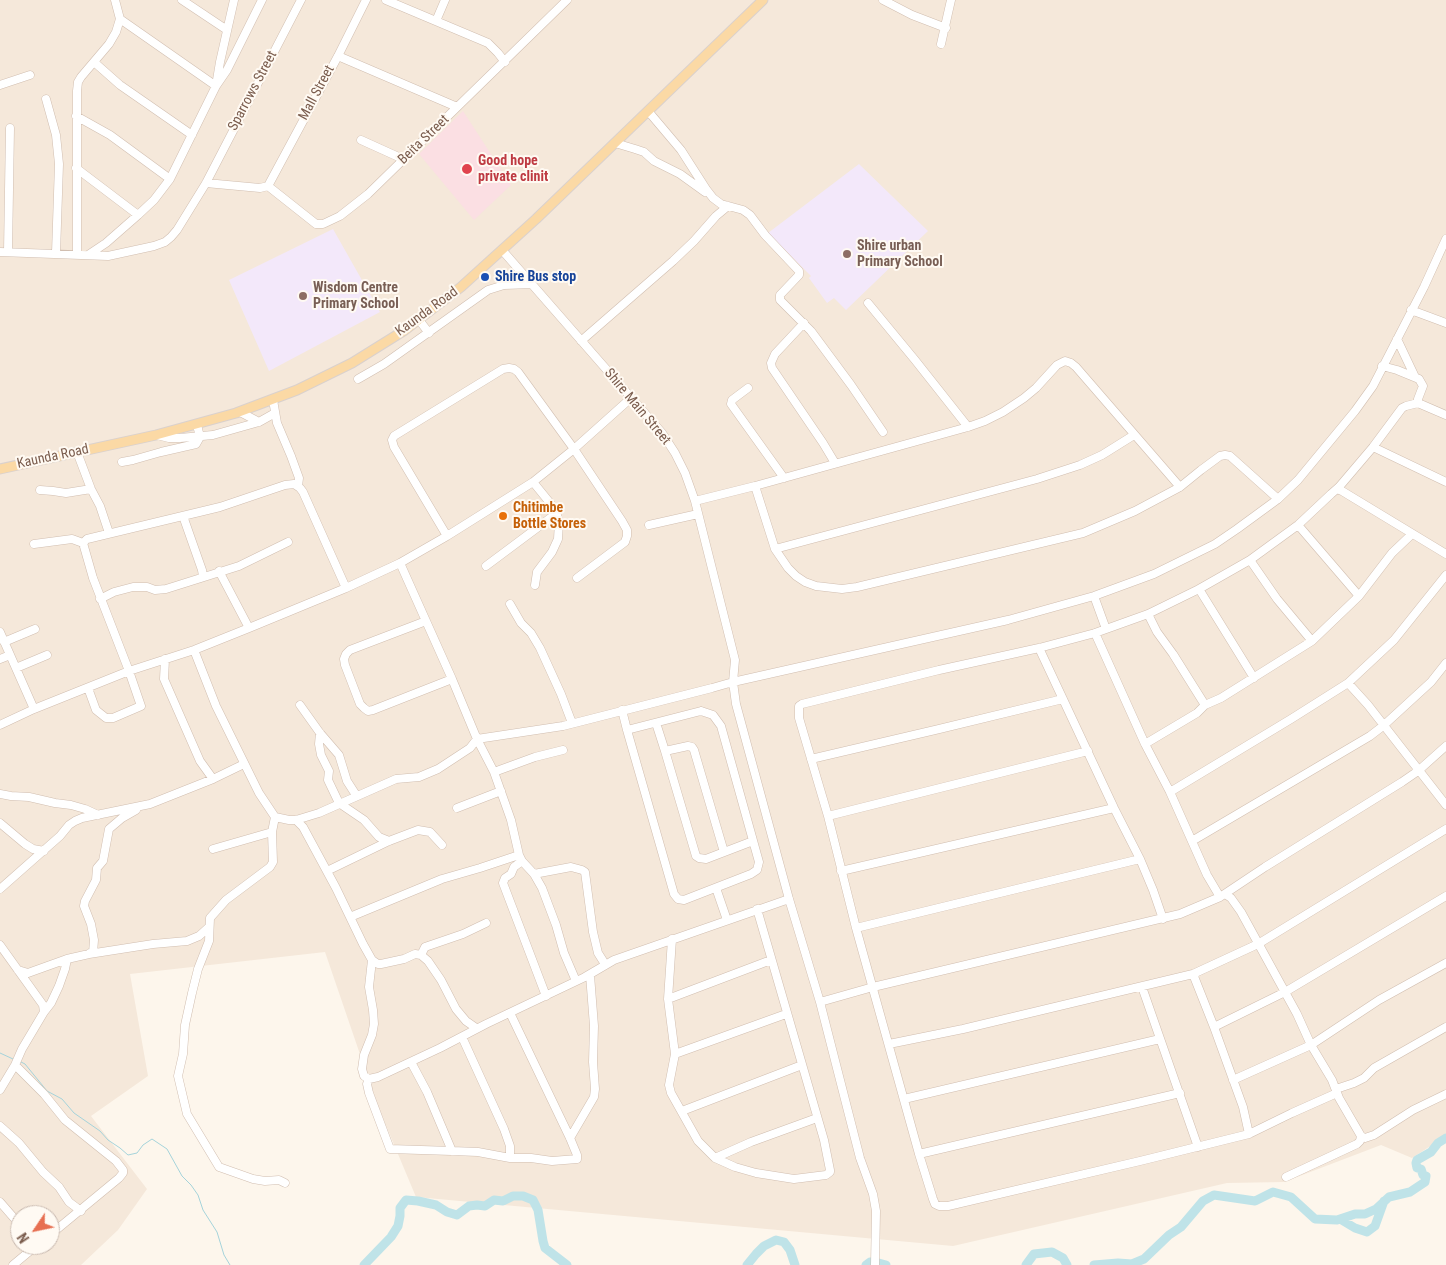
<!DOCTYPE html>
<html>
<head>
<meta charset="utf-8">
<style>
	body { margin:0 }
	#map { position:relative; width:1446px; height:1265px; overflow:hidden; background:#fdf6ec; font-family:"Roboto Condensed",sans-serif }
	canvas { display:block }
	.north { position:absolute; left:10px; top:1205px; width:50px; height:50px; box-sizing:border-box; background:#fffaf3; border:1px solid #cabbb1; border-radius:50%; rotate:236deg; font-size:14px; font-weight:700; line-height:20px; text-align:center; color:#7a5c4d }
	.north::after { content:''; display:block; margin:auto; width:18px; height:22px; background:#e76f51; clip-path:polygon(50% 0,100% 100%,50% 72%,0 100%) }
</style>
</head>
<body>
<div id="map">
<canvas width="1446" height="1265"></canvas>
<div class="north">N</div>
</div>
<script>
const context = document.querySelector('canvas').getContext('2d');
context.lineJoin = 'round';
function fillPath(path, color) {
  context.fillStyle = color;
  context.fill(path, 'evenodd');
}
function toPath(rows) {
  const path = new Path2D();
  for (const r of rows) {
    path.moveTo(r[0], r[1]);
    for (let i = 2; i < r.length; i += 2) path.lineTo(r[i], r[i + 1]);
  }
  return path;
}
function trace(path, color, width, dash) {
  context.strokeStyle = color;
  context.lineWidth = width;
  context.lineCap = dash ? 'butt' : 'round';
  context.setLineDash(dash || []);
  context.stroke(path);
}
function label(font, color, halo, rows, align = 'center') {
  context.font = font + ' "Roboto Condensed",sans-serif';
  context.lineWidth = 4;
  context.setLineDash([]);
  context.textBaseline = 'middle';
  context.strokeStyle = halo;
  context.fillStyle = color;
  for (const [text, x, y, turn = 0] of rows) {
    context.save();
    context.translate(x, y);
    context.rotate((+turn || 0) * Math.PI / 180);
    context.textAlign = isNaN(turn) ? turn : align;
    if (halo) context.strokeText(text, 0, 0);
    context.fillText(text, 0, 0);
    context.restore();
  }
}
const residential = toPath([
	[0,0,1446,0,1446,1136,1412,1158,1381,1145,1284,1182,1227,1183,953,1246,416,1197,377,1104,325,952,130,974,148,1076,91,1116,147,1189,118,1230,81,1265,0,1265],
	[20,1215,50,1215,50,1245,20,1245]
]);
const education = toPath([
	[859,164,928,231,846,310,834,298,827,303,809,278,811,276,768,233],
	[333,229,380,312,269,371,229,280]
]);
const medical = toPath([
	[463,111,511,185,474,220,419,154]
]);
const stream = toPath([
	[0,1053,13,1059],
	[19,1061,25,1064,47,1091,62,1099,74,1113,100,1131,108,1140,120,1148,128,1155,137,1153,143,1145,152,1139,167,1149,182,1176,191,1185,198,1195,203,1210,217,1232,224,1255,230,1265]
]);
const river = toPath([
	[1340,1219,1355,1228,1367,1232,1375,1226,1384,1201],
	[364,1265,391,1237,398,1226,400,1216,400,1208,406,1200,418,1201,436,1205,447,1212,457,1215,469,1206,477,1205,485,1206,494,1200,503,1201,513,1196,523,1196,533,1200,538,1210,543,1241,545,1248,567,1265],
	[747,1265,756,1254,764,1246,776,1240,784,1242,790,1250,795,1265],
	[866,1265,870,1262,875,1262,886,1265],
	[1026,1265,1034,1254,1052,1252,1063,1258,1067,1265],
	[1094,1265,1118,1263,1132,1264,1144,1259,1169,1235,1181,1227,1203,1201,1214,1195,1255,1201,1273,1192,1291,1197,1315,1219,1337,1220,1355,1214,1365,1214,1376,1209,1389,1197,1410,1192,1425,1182,1426,1176,1423,1175,1421,1169,1417,1168,1416,1163,1417,1160,1431,1152,1438,1143,1446,1138]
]);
const minor = toPath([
	[182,0,227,30],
	[386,0,488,43,498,53,505,62],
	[883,0,912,15,946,28],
	[120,19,216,86,227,70,262,0],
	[436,21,445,0],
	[941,44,951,0],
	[338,56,457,107],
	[94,62,120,85,192,135],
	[0,85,30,75],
	[46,99,56,135,59,164,56,253],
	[648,111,681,150,706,189,713,198,721,204,743,210,750,215,765,235,799,271,799,275,780,295,780,300,811,331,851,385,883,432],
	[76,116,110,135,170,179],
	[361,140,403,159],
	[615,143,635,149,644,152,654,161,680,174,705,192],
	[76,168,138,215],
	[206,183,260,188,268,186],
	[268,186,316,224,323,224,340,216,368,194,567,0],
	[268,186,338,56,366,0],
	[502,250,662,433,675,453,685,473,695,501,735,660,733,682,736,704,789,899,820,1002,860,1158,873,1194,876,1211,875,1265],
	[0,252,108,256,154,246,165,242,171,237,177,230,206,183,301,0],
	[8,252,10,128],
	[77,255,77,91,78,82,81,77,109,44,116,32,120,19,115,0],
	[88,255,106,243,138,215,154,200,170,179,216,86,220,62,234,0],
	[868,303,915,360,968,427],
	[1411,310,1446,323],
	[419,320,429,333],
	[804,323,775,354,771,363,772,368,823,443,835,463],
	[1397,339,1415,377],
	[581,341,673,261,694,241,716,216,728,206],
	[1382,366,1397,370,1419,379,1423,386,1418,399,1418,403],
	[358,379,384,364,488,290,504,285,532,284],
	[748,388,732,400,731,404,784,478],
	[273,400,277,423,291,456,299,478,298,486],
	[240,412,259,422],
	[157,435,169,438,180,438,213,435,259,422,275,413],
	[1373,447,1446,482],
	[77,452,91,489,100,506,109,533],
	[122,462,133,460,161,452,196,444,200,437,197,425],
	[533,482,555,509,559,522,558,539,552,552,537,572,535,585],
	[755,486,775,549,788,568,796,576,805,582,816,586,842,589,857,587,1083,533,1135,511,1180,487,1201,470,1220,456,1225,455,1230,456,1278,499],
	[1337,489,1342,491,1446,554],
	[40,490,53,491,66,493,91,489],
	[695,501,755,486,968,427,985,421,1003,412,1024,398,1036,388,1057,365,1065,361,1071,363,1076,367,1180,487],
	[183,516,202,570,203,576],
	[649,525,698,514],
	[1298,525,1359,596],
	[447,536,394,447,392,440,394,436,503,369,509,368,514,369,518,372,574,449,622,521,627,530,627,536,625,542,577,578],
	[34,544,72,539,83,543],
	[775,549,1037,479,1080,465,1102,455,1134,435],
	[1250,560,1277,599,1312,641],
	[400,563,452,679,477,739,494,772,511,820,519,855,522,861,534,874,542,888,556,925,564,953,576,981],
	[486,566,557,513],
	[219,571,249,628],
	[1199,589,1254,678],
	[1094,596,1106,629],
	[100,599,114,592,133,587,147,587,155,590,166,589,239,566,288,542],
	[510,604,521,623,531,633,540,648,561,694,572,723],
	[1148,614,1157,632,1173,654,1205,705],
	[426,621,350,650,346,654,344,659,345,665,360,704,364,708,368,711,373,710,452,679],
	[0,632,34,709],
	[1095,633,1145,744,1170,792,1207,875,1220,897],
	[4,642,35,629],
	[1039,648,1114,808,1140,859,1153,890,1163,919],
	[194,650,216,706,259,793,275,817,289,820,296,820,319,813,396,779,419,777,438,769,470,748,477,739,563,726,712,688,733,682,1008,620,1094,596,1154,574,1215,544,1237,529,1278,499,1298,480,1355,411,1373,386,1424,287,1446,239],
	[0,659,10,655],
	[165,659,164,679,200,761,213,779],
	[16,668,47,655],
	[1348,683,1368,705,1446,805],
	[88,688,96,710,106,718,113,718,141,706,129,671,93,578,83,543,87,539,220,507,285,485,294,484,300,488,303,492,346,588],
	[300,705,320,733,339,755,347,781,356,795],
	[622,710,627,730],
	[701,711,713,715,721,726,759,862,757,870,751,874,684,900,678,899,674,894,627,730,701,711],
	[656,723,665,751],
	[0,725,34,709,129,671,194,650,249,628,346,588,400,563,447,536,533,482,574,449,631,398],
	[320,733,319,744,321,755,329,771,328,780,339,803,364,820,379,837,389,841],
	[1145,744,1197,713,1205,705,1221,698,1312,641,1359,596,1392,553,1412,534],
	[811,759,935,730,1063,699],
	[494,772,535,757,563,750],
	[1170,792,1291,719,1348,683,1394,640,1446,575],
	[0,794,11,796,29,797,55,803,71,805,85,809,98,815],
	[457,808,501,791],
	[828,816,1088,751],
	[275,817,272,832,273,862,270,867,226,900,210,918,209,941,198,969,192,993,185,1025,183,1054,178,1076,187,1114,219,1167,253,1179,265,1181,279,1180,285,1183],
	[296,820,303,827,336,888,363,944,372,960,378,964,381,964,404,959,415,954,421,955,428,961,441,980,456,1009,466,1021,476,1028],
	[0,823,25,844,33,849,44,851],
	[1192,841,1370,736,1383,726,1431,682,1446,663],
	[213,849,272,832],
	[724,852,694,750,692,747,688,746,665,751,696,856,699,858,706,859,753,841],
	[522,861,514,867,511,874,505,878,503,883,546,996],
	[327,871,389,841,418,830,430,832,442,845],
	[841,871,1114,808],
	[534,874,571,867,582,870,585,872,593,932,598,953,605,964],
	[716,888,727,920],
	[0,889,60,836,69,825,75,821,82,818,150,804,213,779,244,764],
	[1225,894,1231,898,1241,912,1297,1014,1311,1045,1332,1080,1339,1098,1361,1136],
	[350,917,442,879,480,868,519,855],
	[856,928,1140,859],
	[672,939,668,999,675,1054,669,1085,671,1093,698,1141,715,1158,735,1167,756,1173,794,1179,826,1175,830,1172,830,1170,824,1140,757,909],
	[0,945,43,1005,44,1012,22,1049,15,1065,0,1090],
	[90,953,93,953,94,940,91,924,84,906,85,901,96,880,97,868,103,861,109,829,122,818,136,810],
	[421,955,425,947,463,934,486,923],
	[18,970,28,973,67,959,89,954,153,944,187,941,199,936,209,927],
	[1193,974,1214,1027,1243,1107,1249,1134],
	[1142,987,1198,1147],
	[668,999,771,960],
	[820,1002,873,987,1180,914,1220,897,1265,867,1402,782,1418,771,1446,746],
	[44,1012,51,1003,59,986,65,969,67,959],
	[510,1013,570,1138,577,1155,577,1159,552,1161,531,1158,510,1158,478,1152,452,1151,390,1149,369,1093,367,1084,369,1079,378,1077,440,1048,486,1024,585,977,614,960,789,899],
	[1214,1027,1285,992,1446,896],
	[462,1037,504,1129,510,1146,510,1158],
	[889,1044,963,1029,1193,974,1258,944,1446,829],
	[675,1054,786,1014],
	[411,1062,427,1092,452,1151],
	[15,1065,44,1094,65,1120,116,1161,123,1170,123,1173,119,1178,50,1235],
	[369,1079,364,1076,362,1069,364,1055,372,1035,374,1024,373,1010,369,987,372,960],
	[1233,1080,1311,1045,1379,1000,1446,963],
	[1336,1089,1354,1083,1364,1078,1374,1068,1446,1027],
	[1337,1093,1292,1113,1249,1134,1140,1161,948,1206,939,1206,935,1204,933,1199,919,1154,856,928,828,816,799,718,799,706,802,704,939,670,1039,648,1095,633,1148,614,1199,589,1250,560,1298,525,1331,494,1339,487,1373,447,1402,408,1406,406,1418,403,1446,415],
	[904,1099,1160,1039],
	[682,1111,802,1065],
	[0,1126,19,1143,43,1172,59,1187,69,1202,81,1211],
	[1361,1136,1365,1138,1374,1135,1413,1110,1446,1094],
	[570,1138,594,1097,595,1089,593,1062,594,1026,590,975],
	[919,1154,1180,1093],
	[715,1158,751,1142,817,1118],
	[1286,1177,1357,1144,1360,1141,1361,1136],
	[0,1202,20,1225],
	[13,1265,37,1245]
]);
const major = toPath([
	[0,469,156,435,236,413,297,390,352,363,405,330,461,287,536,219,763,0]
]);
const markers = [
	[467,169,6,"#e0444e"],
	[847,254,5,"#8d6e63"],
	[485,277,5,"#1a4fb4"],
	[303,296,5,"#8d6e63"],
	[503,516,5,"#e8710a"]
];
const streetNames = [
	["Sparrows Street",253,91,-62],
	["Mall Street",317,93,-62],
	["Beita Street",424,140,-44],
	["Kaunda Road",427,312,-36],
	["Shire Main Street",637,407,50],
	["Kaunda Road",53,457,-12]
];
const healthNames = [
	["Good hope",478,161],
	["private clinit",478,177]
];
const educationNames = [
	["Shire urban",857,246],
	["Primary School",857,262],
	["Wisdom Centre",313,288],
	["Primary School",313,304]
];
const transitNames = [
	["Shire Bus stop",495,277]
];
const foodNames = [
	["Chitimbe",513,508],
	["Bottle Stores",513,524]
];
fillPath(residential, '#f5e8da');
fillPath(education, '#f3e8fa');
fillPath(medical, '#fbdfe3');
trace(stream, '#a5d3da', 1);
trace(river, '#bfe3e8', 9);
trace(minor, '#d1beb0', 9);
trace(major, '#dad1cd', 11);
trace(minor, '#fff', 8);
trace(major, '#fbd9a5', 9);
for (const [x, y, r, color] of markers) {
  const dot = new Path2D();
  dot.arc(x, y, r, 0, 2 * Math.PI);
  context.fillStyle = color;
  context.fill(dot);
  trace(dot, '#fffaf3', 2);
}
label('14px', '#7a5c4d', '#fffaf3', streetNames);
label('bold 14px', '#be3a42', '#fffaf3', healthNames, 'left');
label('bold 14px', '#785e54', '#fffaf3', educationNames, 'left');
label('bold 14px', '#164399', '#fffaf3', transitNames, 'left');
label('bold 14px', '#c56008', '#fffaf3', foodNames, 'left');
</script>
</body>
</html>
